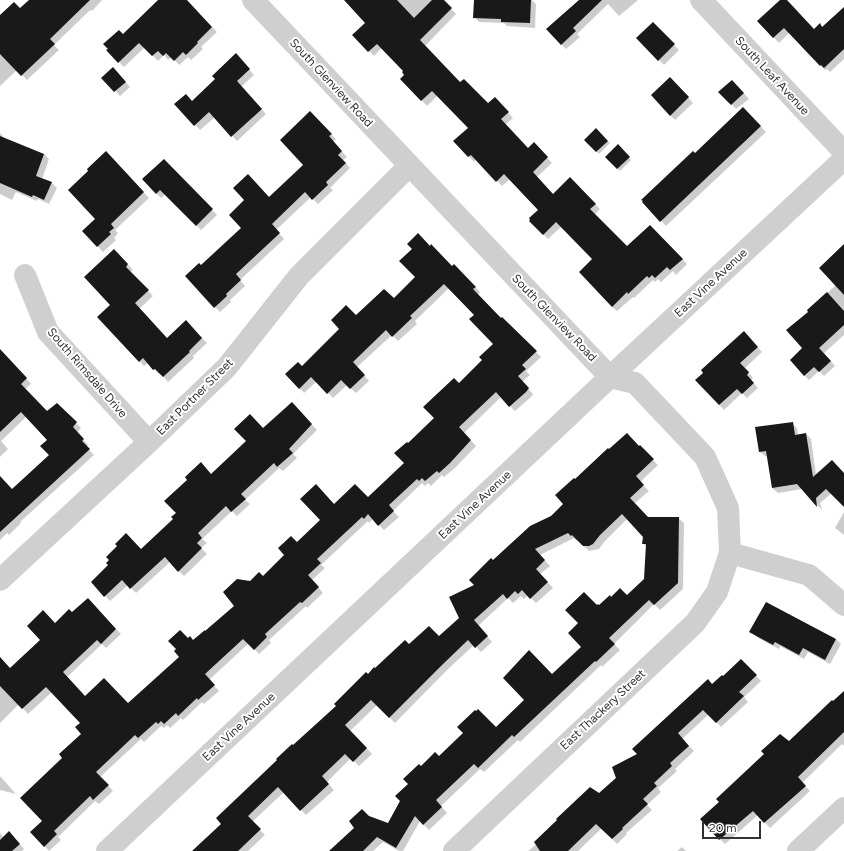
<!DOCTYPE html>
<html>
<head>
<meta charset="utf-8">
<style>
	body { margin:0 }
	#map { position:relative; width:844px; height:851px; overflow:hidden; background:#fff; font-family:Figtree,sans-serif }
	canvas { display:block }
	.scale { position:absolute; left:702px; top:821px; width:59px; height:18px; box-sizing:border-box; border:2px solid #323232; border-top:0; padding-left:5px; font-size:12px; line-height:14px; white-space:nowrap; color:#323232; -webkit-text-stroke:3px #fff; paint-order:stroke }
</style>
</head>
<body>
<div id="map">
<canvas width="844" height="851"></canvas>
<div class="scale">20 m</div>
</div>
<script>
const context = document.querySelector('canvas').getContext('2d');
context.lineJoin = 'round';
function fillPath(path, color) {
  context.fillStyle = color;
  context.fill(path, 'evenodd');
}
function toPath(rows) {
  const path = new Path2D();
  for (const r of rows) {
    path.moveTo(r[0], r[1]);
    for (let i = 2; i < r.length; i += 2) path.lineTo(r[i], r[i + 1]);
  }
  return path;
}
function trace(path, color, width, dash) {
  context.strokeStyle = color;
  context.lineWidth = width;
  context.lineCap = dash ? 'butt' : 'round';
  context.setLineDash(dash || []);
  context.stroke(path);
}
function label(font, color, halo, rows, align = 'center') {
  context.font = font + ' Figtree,sans-serif';
  context.lineWidth = 4;
  context.setLineDash([]);
  context.textBaseline = 'middle';
  context.strokeStyle = halo;
  context.fillStyle = color;
  for (const [text, x, y, turn = 0] of rows) {
    context.save();
    context.translate(x, y);
    context.rotate((+turn || 0) * Math.PI / 180);
    context.textAlign = isNaN(turn) ? turn : align;
    if (halo) context.strokeText(text, 0, 0);
    context.fillText(text, 0, 0);
    context.restore();
  }
}
const shadow = toPath([
	[31,0,102,0,93,10,89,11,54,45,59,50,27,80,17,70,0,86,0,16,20,10],
	[160,0,185,0,217,32,201,47,203,49,191,60,188,57,179,65,172,57,168,60,164,55,158,61,145,47,124,67,108,50],
	[345,0,442,0,456,14,425,46,460,83,488,105,495,99,513,118,505,125,528,149,539,148,552,163,537,177,553,195,570,179,600,209,595,214,627,248,650,226,687,264,676,275,673,271,661,282,658,279,655,282,653,280,634,298,633,297,617,311,612,307,594,259,562,226,548,239,530,221,539,210,510,179,502,186,476,159,474,162,455,141,469,128,438,95,427,106,402,79,406,75,404,71,382,48,374,56,354,35,367,23],
	[475,0,532,0,536,4,535,28,507,26,504,23,479,22,474,17],
	[585,0,638,0,619,16,608,4,577,34,580,37,566,49,561,44],
	[781,0,786,0,814,30,823,28,844,15,844,59,830,72,827,69,825,70,789,33,779,43,759,21],
	[653,23,679,50,664,65,637,38],
	[241,60,254,75,241,87,266,114,237,141,215,117,200,130,176,104,192,102],
	[118,74,130,87,120,96,103,78],
	[732,81,749,99,736,109,720,92],
	[675,83,693,103,675,120,670,115],
	[743,108,766,132,666,226,643,202],
	[310,112,336,139,333,142,347,157,343,160,350,168,330,188,333,190,318,204,311,197,276,230,284,239,240,280,245,286,230,300,231,302,220,312,186,276,201,266,242,228,269,198,305,165],
	[596,130,610,143,599,154,586,140],
	[0,133,5,139,44,154,49,159,42,179,52,183,57,188,49,204,38,199,37,201,16,192,12,200,0,194],
	[618,146,631,160,620,171,606,157],
	[111,158,149,198,115,230,118,233,114,238,116,240,103,252,84,231,97,219],
	[164,160,217,215,201,230,166,194,161,198,143,179],
	[844,249,844,335,824,353,835,366,824,376,819,371,809,380,804,375,803,348,810,312,808,311,836,285],
	[114,250,133,270,130,272,153,296,139,309,167,339,191,327,207,343,193,356,194,358,168,382,160,373,159,374,148,363,144,366,98,317,111,305],
	[454,265,480,292,478,295,501,319,502,318,541,357,526,371,530,375,522,382,533,394,531,397,515,411,501,397,464,433,476,446,455,468,444,477,442,475,431,486,428,483,425,486,422,483,393,511,399,517,384,530,373,519,369,523,368,521,337,550,321,565,325,568,312,580,323,593,307,608,306,606,269,640,271,643,259,654,249,643,209,680,219,691,204,704,202,702,183,720,181,718,170,728,167,725,164,728,161,726,144,742,141,739,100,777,113,791,99,804,95,801,58,837,61,840,49,851,32,832,44,821,64,758,83,734,81,723,52,692,28,714,19,704,0,723,0,659,10,669,41,640,55,624,73,614,88,599,121,634,106,648,102,644,67,677,85,697,128,705,180,657,188,639,193,641,205,632,235,606,250,582,263,577,322,520,335,505,368,499,405,463,408,444,436,418,459,384,483,360,494,344,475,315,449,288,415,321,417,324,398,341,392,335,357,367,369,381,356,393,347,385,333,398,317,381,304,393,286,374,302,367,356,317,394,299],
	[748,337,762,352,745,368,753,378,751,380,758,388,747,398,742,393,724,410,696,380],
	[0,358,9,359,31,384,25,389,47,413,57,404,81,428,77,433,88,445,86,447,94,455,20,522,21,523,9,535,7,533,0,540,0,477,12,490,51,455,48,440,26,417,1,441,8,449,0,457],
	[296,408,317,430,293,454,297,458,283,471,279,468,245,500,250,504,237,516,232,511,202,539,207,543,201,548,207,554,184,576,170,562,136,593,128,585,110,601,92,582,141,550,174,519,211,475,263,429],
	[792,423,797,428,798,435,806,434,811,439,816,475,844,474,844,505,832,493,820,503,822,510,802,489,778,493,772,488,768,456,765,456,760,452],
	[640,447,658,465,640,482,649,491,635,503,648,518,678,518,684,523,683,589,660,610,654,604,614,644,620,650,602,667,601,665,520,742,518,740,484,772,480,769,441,806,447,813,429,830,420,821,403,851,399,851,383,842,373,851,333,851,369,817,389,824,409,784,421,767,496,728,583,647,597,606,599,606,611,598,627,596,645,579,647,547,643,543,644,536,627,519,605,541,599,549,589,551,578,540,577,541,574,538,540,555,550,566,540,574,553,588,536,603,528,595,524,599,521,596,513,603,508,598,478,626,492,642,481,652,474,645,447,670,395,723,377,705,350,731,372,754,359,766,351,758,327,782,334,790,306,815,284,792,252,822,265,835,248,851,193,851,223,824,293,747,368,675,409,646,440,638,460,618,476,586,493,562,551,517,564,504,575,480],
	[844,512,844,535,835,528],
	[753,633,836,639,841,644,830,664,808,652,804,659,780,646,779,649,758,638],
	[741,660,761,681,744,697,748,702,721,727,709,714,682,739,694,751,675,769,677,771,658,788,661,792,647,805,652,810,626,833,627,834,617,844,602,828,578,851,528,851,599,794,639,755,713,685,723,678],
	[844,691,844,746,842,744,802,783,810,791,770,828,758,815,725,844,720,839,789,743],
	[0,776,16,794,0,790],
	[0,833,4,838,14,838,24,849,22,851,0,851],
	[682,847,686,851,677,851]
]);
const building = toPath([
	[29,0,90,0,50,39,55,44,21,76,0,54,0,15,14,2,20,8],
	[158,0,187,0,212,27,197,42,198,43,186,55,183,52,174,61,166,53,163,56,158,51,152,56,139,43,118,63,106,50,108,49,103,44,119,30,123,34],
	[344,0,397,0,414,18,432,0,444,0,452,8,420,40,460,82,464,79,488,103,495,97,509,112,501,119,528,148,534,142,548,157,533,172,553,194,570,177,596,204,590,209,627,246,650,225,683,259,670,270,667,267,655,278,652,275,649,278,647,276,628,294,627,292,612,307,579,272,592,259,556,222,543,235,529,221,530,220,529,218,538,210,504,174,496,182,471,155,468,157,453,141,468,128,432,91,421,101,400,79,404,75,402,72,403,71,377,44,368,52,352,35,365,23],
	[474,0,531,0,530,23,501,22,501,19,473,18],
	[579,0,602,0,573,28,576,31,561,45,546,29],
	[780,0,787,0,814,29,820,23,822,27,844,7,844,49,824,68,821,65,820,66,784,28,773,38,757,21],
	[653,22,675,44,658,61,636,38],
	[236,53,250,69,237,81,262,109,231,137,209,112,194,126,174,104,186,94,192,101,215,79,212,76],
	[113,67,126,82,114,92,101,78],
	[670,77,689,97,670,116,651,95],
	[732,80,744,93,731,105,718,92],
	[743,107,761,126,660,222,642,202,643,201,641,200,693,151,695,153],
	[310,111,332,134,329,136,342,151,338,155,346,163,326,182,328,185,312,200,305,192,272,224,280,233,236,274,241,280,226,294,227,296,214,308,185,276,199,263,201,265,241,228,229,215,244,200,233,188,248,174,269,197,303,165,280,140],
	[596,128,608,141,596,152,584,140],
	[0,136,44,154,36,176,52,182,44,200,33,195,32,197,0,183],
	[618,144,630,157,617,169,605,157],
	[106,151,144,192,111,224,114,228,109,232,111,234,97,247,82,231,95,219,68,190,88,171,87,169],
	[164,159,213,209,196,226,160,190,156,194,142,179],
	[418,233,430,246,431,244,452,266,454,264,476,287,473,289,501,318,502,317,537,351,522,365,526,369,518,376,529,388,526,392,509,407,496,392,459,427,471,440,450,463,439,473,437,471,425,481,422,478,419,481,417,479,389,505,394,511,378,526,368,514,364,519,362,517,317,559,321,563,308,575,319,587,302,603,300,602,265,634,267,637,254,650,243,639,205,674,215,685,198,700,197,698,178,716,176,713,164,724,161,721,158,724,156,722,138,738,135,735,96,772,109,785,93,800,90,796,54,831,57,834,44,847,30,832,42,821,20,798,62,758,59,754,81,734,75,727,80,723,46,687,22,709,0,686,0,657,10,668,40,640,27,626,43,610,55,623,69,609,72,612,88,598,116,629,101,644,97,640,63,672,85,696,104,678,128,703,179,657,174,651,176,649,168,641,180,630,188,638,190,636,193,640,205,630,205,631,234,606,223,592,237,579,250,581,259,572,263,576,284,555,278,548,291,536,297,542,320,520,300,499,316,484,334,504,355,484,368,497,404,463,394,453,407,442,408,443,434,418,423,407,454,378,459,383,482,360,479,357,493,344,469,319,474,315,444,284,410,316,412,318,392,337,386,330,353,362,365,375,350,389,341,380,327,394,311,377,299,389,285,374,298,362,302,366,339,329,331,320,346,305,356,315,384,289,394,298,415,277,399,261,412,249,407,244],
	[844,244,844,295,819,268],
	[114,249,128,264,126,267,149,290,135,303,167,338,186,320,202,338,189,351,190,352,163,377,155,369,153,370,143,358,139,362,97,317,110,305,84,277],
	[827,292,844,311,844,325,819,348,831,361,819,372,814,367,804,376,790,360,802,348,786,330,808,312,807,310],
	[744,331,758,347,740,363,749,372,747,375,754,383,742,394,737,389,719,405,695,380,703,373,701,370],
	[0,349,27,378,21,384,47,411,57,403,77,422,73,427,84,439,82,441,90,449,0,532,0,476,12,489,49,455,40,446,47,440,21,412,0,432],
	[292,402,312,424,289,449,293,453,277,467,274,463,241,494,246,499,231,512,226,506,198,533,202,538,197,543,202,548,178,572,165,557,130,589,122,580,104,597,91,582,108,565,106,563,109,560,106,557,117,546,115,544,126,533,141,549,173,519,171,517,176,513,164,501,187,480,185,477,201,462,211,474,246,441,234,429,250,414,263,428],
	[793,422,795,435,806,433,813,477,832,460,844,473,844,507,826,489,816,498,817,507,797,484,772,488,766,451,759,452,755,427],
	[627,433,639,446,640,445,654,459,636,476,644,485,630,498,648,517,679,517,678,583,654,605,649,600,609,638,615,644,596,662,595,661,514,737,512,735,478,768,474,764,436,800,442,807,423,825,415,816,396,848,377,837,363,851,329,851,354,828,349,821,362,809,369,816,388,823,400,801,395,796,408,784,403,779,419,764,421,766,435,752,439,756,463,733,457,727,475,710,476,711,478,709,496,727,524,700,503,678,529,650,552,674,581,647,568,633,578,623,565,610,584,592,597,605,598,604,599,605,610,595,611,597,620,588,627,595,644,579,646,544,642,544,643,537,622,514,600,535,593,544,589,546,583,546,572,535,571,536,568,533,535,549,545,560,536,569,548,582,530,599,522,590,518,594,515,591,507,599,503,594,474,620,488,636,475,648,468,640,442,665,389,718,371,700,345,725,367,748,353,762,345,754,322,776,329,784,300,811,278,787,248,816,261,829,238,851,192,851,221,824,216,818,277,760,276,759,292,744,293,745,336,706,334,704,366,672,368,674,374,667,375,668,405,640,409,644,429,626,439,636,459,618,449,597,474,585,469,580,491,558,493,560,530,526,551,516,563,504,555,495,574,478,575,479,608,448,609,449],
	[766,602,836,639,825,660,803,648,799,655,775,642,773,645,749,632],
	[741,659,757,675,739,692,744,696,716,723,703,710,678,733,689,746,670,763,672,766,654,783,657,786,643,799,648,804,622,828,623,829,612,839,596,824,568,851,540,851,534,842,557,820,556,819,590,787,599,793,616,778,612,767,637,754,632,749,708,679,712,684,722,675,723,676],
	[844,691,844,732,798,777,806,786,764,823,753,811,719,840,700,819,719,802,716,799,764,754,761,751,780,734,789,741,832,700,833,701],
	[9,831,20,844,12,851,0,851,0,840]
]);
const minor = toPath([
	[253,0,610,377,635,383,705,457,728,508,730,553,809,575,844,605],
	[701,0,844,152],
	[25,275,48,332,149,442],
	[0,580,149,442,227,367,299,276,409,166],
	[107,851,610,377,844,159],
	[454,851,695,623,717,592,730,553],
	[798,851,844,808]
]);
const streetNames = [
	["South Leaf Avenue",772,76,47],
	["South Glenview Road",331,83,47],
	["East Vine Avenue",711,283,-43],
	["South Glenview Road",554,318,46],
	["South Rimsdale Drive",87,373,49],
	["East Portner Street",195,397,-45],
	["East Vine Avenue",475,505,-43],
	["East Thackery Street",603,710,-43],
	["East Vine Avenue",239,727,-43]
];
fillPath(shadow, '#0003');
fillPath(building, '#191919');
trace(minor, '#cfcfcf', 22);
label('12px', '#323232', '#fff', streetNames);
</script>
</body>
</html>
